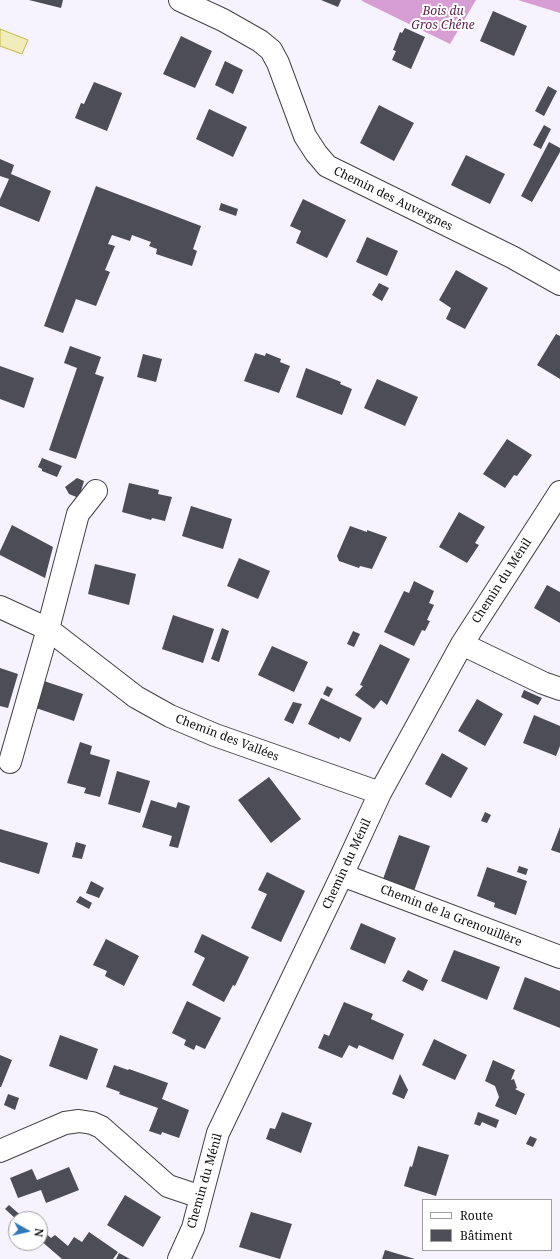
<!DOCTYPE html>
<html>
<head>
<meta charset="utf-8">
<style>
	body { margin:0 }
	#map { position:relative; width:560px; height:1259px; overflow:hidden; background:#f6f2fe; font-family:"Noto Serif",serif }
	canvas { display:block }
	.legend { position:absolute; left:422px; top:1199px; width:130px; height:52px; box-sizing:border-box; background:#fff; border:1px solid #9f9f9f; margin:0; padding:5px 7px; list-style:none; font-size:12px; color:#0f0f0f }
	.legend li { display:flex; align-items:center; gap:8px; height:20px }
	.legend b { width:20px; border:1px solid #9f9f9f }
	.north { position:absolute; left:8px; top:1211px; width:40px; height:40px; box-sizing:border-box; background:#fff; border:1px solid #9f9f9f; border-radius:50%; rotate:98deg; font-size:11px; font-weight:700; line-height:16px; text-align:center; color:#0f0f0f }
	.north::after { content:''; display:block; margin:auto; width:14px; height:18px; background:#3079b6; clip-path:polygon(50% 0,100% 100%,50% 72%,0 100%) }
</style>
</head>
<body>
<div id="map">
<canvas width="560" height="1259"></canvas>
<ul class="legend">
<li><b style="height:5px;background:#fff"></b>Route</li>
<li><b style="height:11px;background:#4c4d57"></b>Bâtiment</li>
</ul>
<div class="north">N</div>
</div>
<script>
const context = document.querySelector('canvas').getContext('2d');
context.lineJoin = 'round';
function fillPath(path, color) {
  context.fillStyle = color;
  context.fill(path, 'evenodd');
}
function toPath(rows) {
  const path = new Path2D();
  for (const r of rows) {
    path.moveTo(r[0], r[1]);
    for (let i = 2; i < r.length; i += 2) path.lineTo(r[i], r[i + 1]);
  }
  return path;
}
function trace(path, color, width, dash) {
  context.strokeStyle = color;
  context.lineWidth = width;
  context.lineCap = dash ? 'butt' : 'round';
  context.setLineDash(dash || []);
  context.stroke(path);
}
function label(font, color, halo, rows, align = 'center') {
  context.font = font + ' "Noto Serif",serif';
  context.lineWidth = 4;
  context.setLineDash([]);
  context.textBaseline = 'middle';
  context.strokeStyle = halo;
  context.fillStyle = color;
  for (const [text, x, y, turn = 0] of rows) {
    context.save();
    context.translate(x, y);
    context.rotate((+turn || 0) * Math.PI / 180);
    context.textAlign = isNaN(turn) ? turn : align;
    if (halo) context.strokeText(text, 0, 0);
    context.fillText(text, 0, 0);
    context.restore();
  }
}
const forest = toPath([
	[362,0,476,0,450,44,362,1],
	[518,0,560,0,560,13]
]);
const water = toPath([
	[0,29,28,40,22,54,0,46,0,29]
]);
const building = toPath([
	[29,0,63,0,61,8],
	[321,0,341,0,338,7],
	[493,11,527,26,514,56,480,41],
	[405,28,425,37,411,69,392,60,396,51,393,50,400,32,402,33],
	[181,36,212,51,195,88,163,74],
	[225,61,243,70,233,94,215,85],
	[94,82,122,93,107,131,75,118,81,103,84,104],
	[548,86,557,91,544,116,535,111],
	[379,105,414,123,394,161,360,143],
	[209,109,247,127,233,157,196,139],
	[544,125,551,129,541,149,533,145],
	[549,142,560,148,560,152,532,202,521,196],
	[466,155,505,174,490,204,451,185],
	[0,159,14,165,11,174,51,191,39,222,0,206,0,199,9,179,0,176],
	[96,186,201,226,193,249,197,251,192,266,156,254,157,249,149,246,151,242,132,235,130,241,112,235,108,244,115,246,105,270,110,272,96,306,76,299,63,333,44,326],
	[303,199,346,220,327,258,296,243,301,231,290,226],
	[221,203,238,209,236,216,219,210],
	[367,237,398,251,387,276,356,262],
	[456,270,488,288,465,329,446,319,451,308,439,300],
	[379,283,389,288,382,301,372,295],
	[556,334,560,336,560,379,537,365],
	[70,346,101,357,95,374,104,377,76,459,49,450,77,368,64,363],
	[255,353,265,356,266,353,281,359,280,362,290,366,279,393,244,381],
	[143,354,162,359,156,382,137,377],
	[0,366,34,378,24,408,0,399],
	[306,368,341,382,340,384,352,389,342,415,296,397],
	[377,379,418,397,405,426,364,408],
	[507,439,532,455,517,476,514,475,505,488,483,474],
	[42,458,62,466,57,477,42,471,42,469,38,467],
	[77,478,84,481,79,498,69,494,65,487],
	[129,483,159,490,158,494,172,497,165,521,152,518,151,520,122,512],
	[191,506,232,519,223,549,182,536],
	[459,512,485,527,475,543,479,545,467,563,439,547],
	[12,525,53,547,45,578,0,555,0,551],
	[350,526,367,532,367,530,387,537,372,569,360,566,359,568,339,561,337,556],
	[239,558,270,571,258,599,227,586],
	[95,564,136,574,129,605,88,594],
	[414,581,434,591,429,603,434,605,427,620,430,621,425,631,422,630,414,646,384,632,404,591,409,593],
	[547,585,560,592,560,623,534,608],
	[173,615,214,629,203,663,162,649],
	[222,628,229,631,219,662,211,659],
	[353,631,360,634,354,647,347,644],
	[380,644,410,659,387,705,381,700,374,709,355,695,363,686,360,685],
	[272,646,308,662,294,692,258,675],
	[0,668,18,674,8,708,0,706],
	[44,681,83,694,74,721,36,708],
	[327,686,333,689,329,697,323,694],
	[524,690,542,698,538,705,521,697],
	[321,698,362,718,350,742,340,737,339,739,308,724],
	[477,699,503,714,485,746,458,731],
	[293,702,302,704,293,724,284,720],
	[534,715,560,726,560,746,556,756,523,743],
	[80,742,92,746,90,754,110,760,100,797,84,793,86,788,67,783],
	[442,753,468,768,451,798,425,784],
	[117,771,150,781,140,813,108,804],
	[269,777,301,819,271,843,238,800],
	[151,800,176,808,178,802,190,806,178,848,169,846,172,836,142,827],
	[485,812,491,815,487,823,481,821],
	[560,827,560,853,551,850],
	[0,829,48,843,39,874,0,862],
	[399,835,430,846,414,891,383,879],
	[76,842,86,845,82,859,72,857],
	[519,866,528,869,526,875,517,872],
	[487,867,527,881,516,915,494,907,495,903,477,896],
	[267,872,305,891,281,942,251,928,267,894,258,890],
	[91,881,104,888,99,898,86,893],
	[80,896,92,903,89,909,76,902],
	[361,923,396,938,385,964,350,949],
	[202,934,249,957,235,986,233,985,224,1002,192,985,205,958,194,952],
	[106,939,139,956,124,986,105,976,107,971,93,965],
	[454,950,500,967,487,1000,441,981],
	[408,970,428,980,423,991,402,981],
	[525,977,560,991,560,1028,513,1009],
	[187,1001,221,1018,205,1049,196,1045,194,1050,184,1045,186,1040,172,1033],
	[344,1002,373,1014,371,1019,404,1034,393,1060,359,1045,357,1049,349,1045,342,1058,318,1048,324,1034,329,1036],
	[60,1035,98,1049,87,1080,49,1066],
	[434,1039,467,1055,455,1080,422,1065],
	[0,1055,12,1060,1,1087,0,1087],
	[493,1060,515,1070,511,1080,514,1079,517,1088,515,1089,525,1094,516,1115,495,1106,499,1097,495,1086,485,1081],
	[114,1065,128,1070,129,1069,168,1083,162,1099,189,1110,179,1138,162,1132,161,1135,149,1131,158,1108,119,1094,120,1092,106,1087],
	[400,1074,408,1090,404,1099,392,1094],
	[8,1094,19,1098,15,1110,4,1105],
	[282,1112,312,1123,301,1153,266,1139,270,1128,275,1129],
	[478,1112,499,1120,496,1128,482,1122,480,1126,474,1124],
	[530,1136,537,1139,533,1147,526,1144],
	[418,1146,449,1155,436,1196,404,1186,410,1166,412,1167],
	[69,1167,79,1190,46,1203,41,1190,18,1198,10,1178,32,1169,37,1180],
	[125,1195,161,1217,143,1247,107,1225],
	[9,1205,25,1219,16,1219,5,1209],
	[251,1212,292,1224,280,1259,239,1247],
	[43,1231,51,1238,55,1235,68,1246,74,1237,82,1242,89,1232,118,1252,113,1259,62,1259,40,1240,40,1233],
	[385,1250,415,1259,382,1259],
	[119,1253,130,1259,116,1259]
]);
const minor = toPath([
	[180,0,223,20,260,41,271,50,278,63,305,136,316,153,327,166,512,257,560,284],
	[0,607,48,629,136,697,170,716,215,735,380,793],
	[462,644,543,683,560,689],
	[10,762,48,629,78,514,96,491],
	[342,875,560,957],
	[0,1151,65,1123,79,1121,92,1123,101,1127,168,1186,201,1197],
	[179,1259,193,1228,218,1133,342,875,380,793,462,644,560,492]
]);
const parkNames = [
	["Bois du",443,12],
	["Gros Chêne",443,26]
];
const streetNames = [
	["Chemin des Auvergnes",393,199,26],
	["Chemin du Ménil",502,581,-57],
	["Chemin des Vallées",227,738,21],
	["Chemin du Ménil",347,864,-65],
	["Chemin de la Grenouillère",451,916,21],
	["Chemin du Ménil",205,1181,-74]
];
fillPath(forest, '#d69ed3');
fillPath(water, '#f2ebba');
trace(water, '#c4b846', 1);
fillPath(building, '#4c4d57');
trace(minor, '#424242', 24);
trace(minor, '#fff', 22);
label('italic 12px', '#632350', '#fff', parkNames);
label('12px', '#0f0f0f', '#fff', streetNames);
</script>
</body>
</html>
